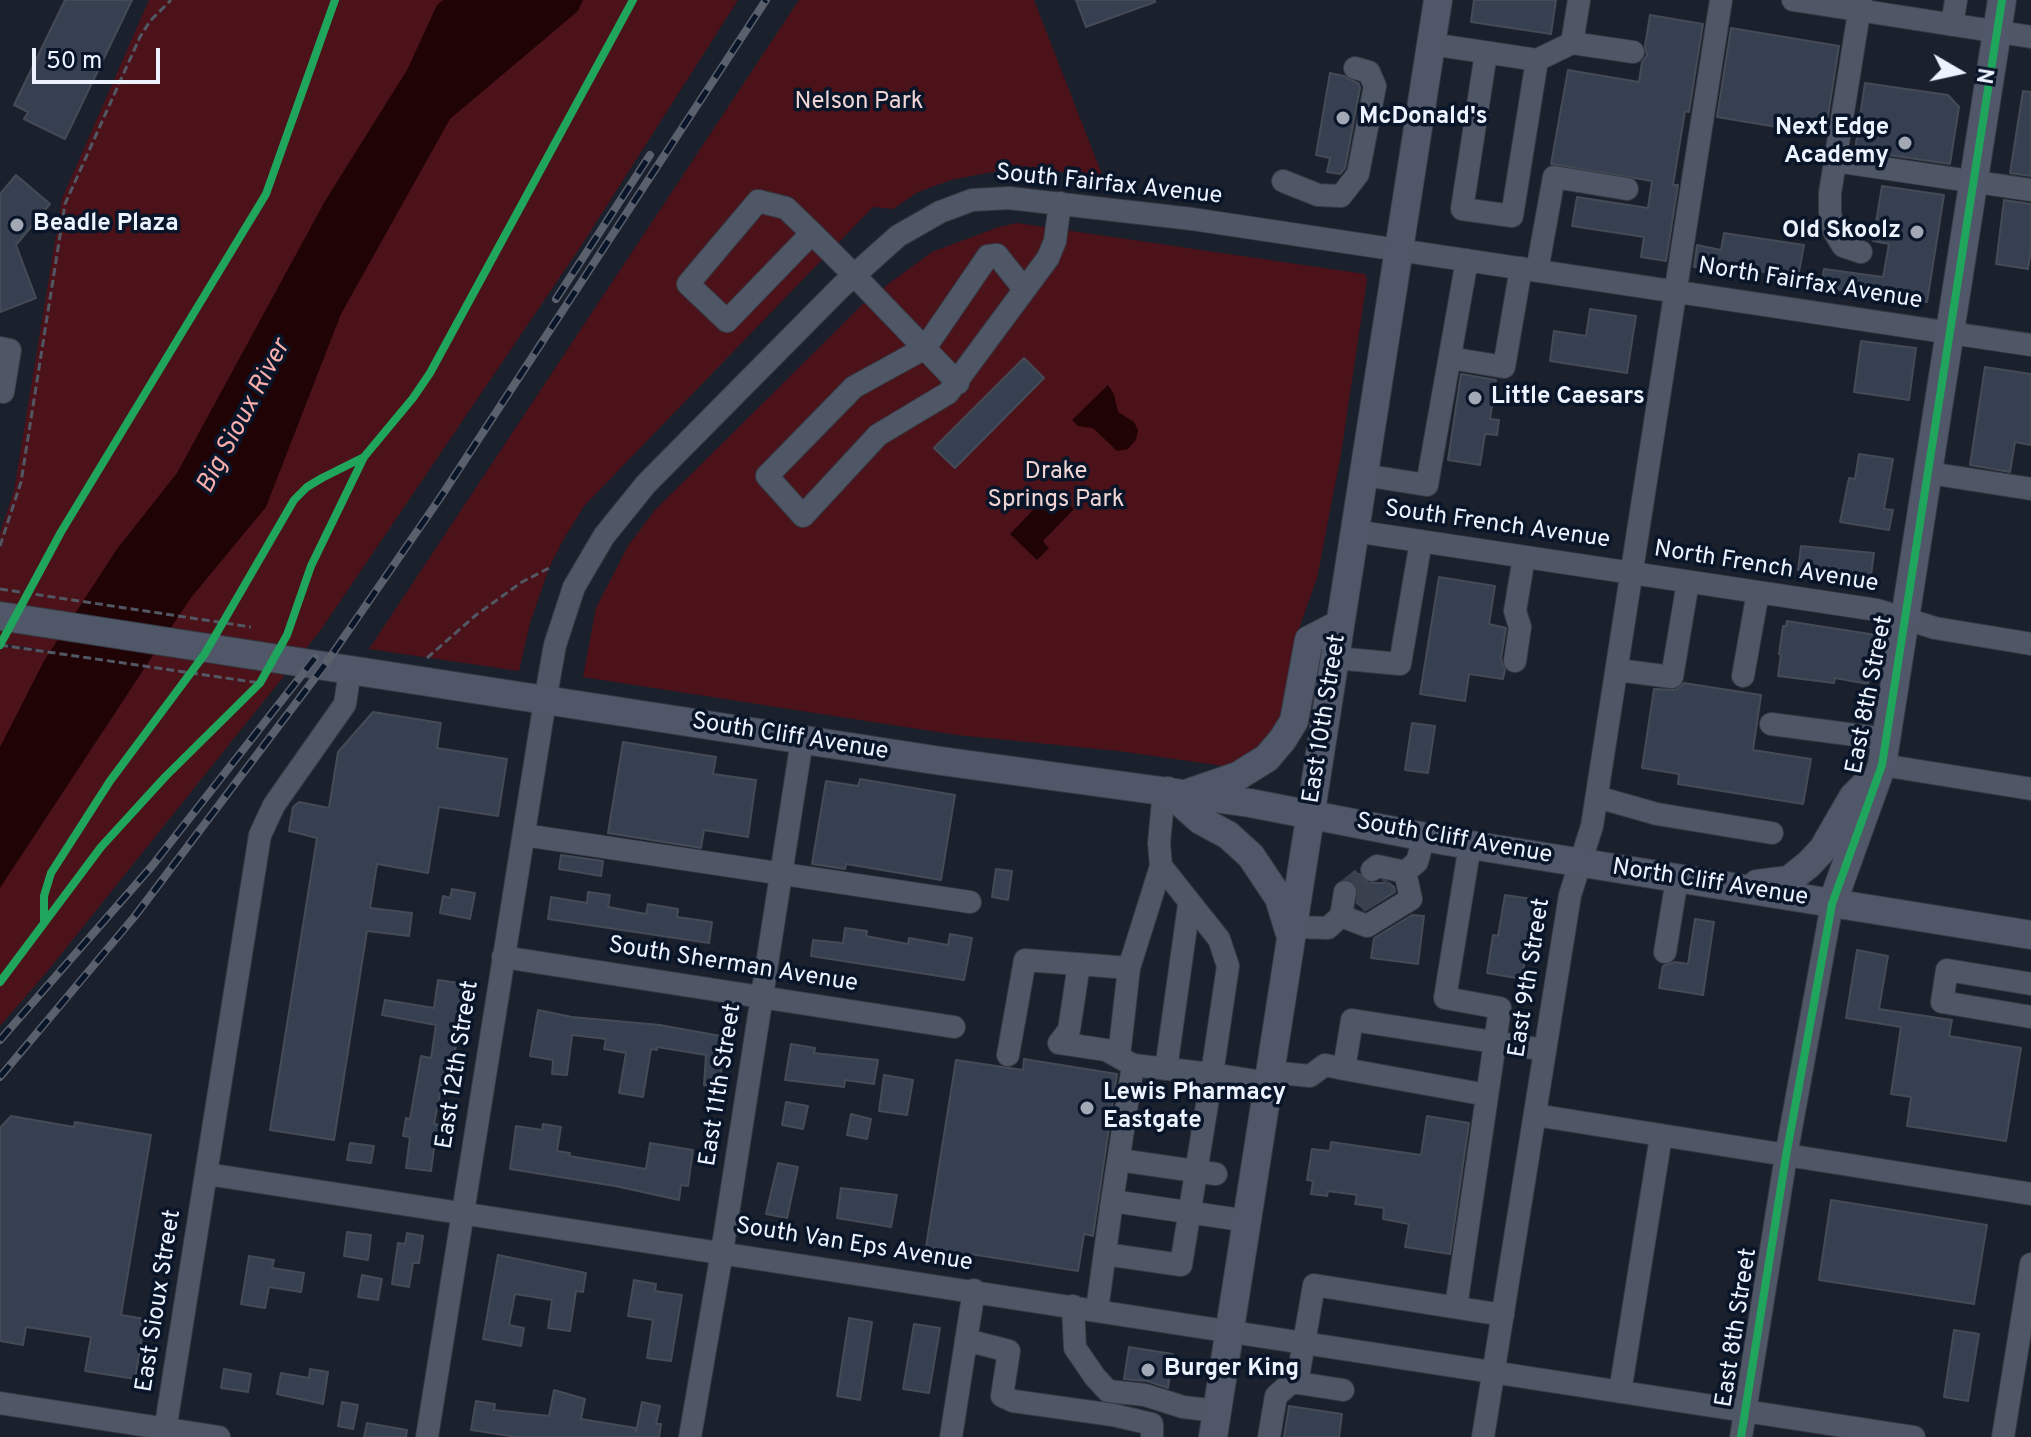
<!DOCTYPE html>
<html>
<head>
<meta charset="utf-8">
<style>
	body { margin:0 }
	#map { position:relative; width:2031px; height:1437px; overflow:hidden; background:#1a202c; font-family:Overpass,sans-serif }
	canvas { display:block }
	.north { position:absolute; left:1919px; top:32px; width:80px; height:80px; -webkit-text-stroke:6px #091529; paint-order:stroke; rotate:99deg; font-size:22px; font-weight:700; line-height:32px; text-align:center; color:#ecf3ff }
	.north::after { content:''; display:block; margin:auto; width:28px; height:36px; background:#ecf3ff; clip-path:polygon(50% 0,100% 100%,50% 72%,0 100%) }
	.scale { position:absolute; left:32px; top:48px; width:128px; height:36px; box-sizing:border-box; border:4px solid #ecf3ff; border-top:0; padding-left:10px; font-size:24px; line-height:28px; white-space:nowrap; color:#ecf3ff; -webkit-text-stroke:6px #091529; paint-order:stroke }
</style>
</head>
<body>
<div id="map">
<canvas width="2031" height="1437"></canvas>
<div class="north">N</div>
<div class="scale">50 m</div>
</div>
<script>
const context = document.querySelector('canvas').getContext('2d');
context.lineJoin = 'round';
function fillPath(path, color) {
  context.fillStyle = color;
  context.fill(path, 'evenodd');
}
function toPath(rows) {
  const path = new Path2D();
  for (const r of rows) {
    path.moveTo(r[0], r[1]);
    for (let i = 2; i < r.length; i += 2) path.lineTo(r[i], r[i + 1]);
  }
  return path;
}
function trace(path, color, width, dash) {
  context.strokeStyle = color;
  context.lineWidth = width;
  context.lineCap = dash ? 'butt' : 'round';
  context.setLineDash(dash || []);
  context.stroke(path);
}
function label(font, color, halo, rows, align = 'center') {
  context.font = font + ' Overpass,sans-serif';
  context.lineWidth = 7;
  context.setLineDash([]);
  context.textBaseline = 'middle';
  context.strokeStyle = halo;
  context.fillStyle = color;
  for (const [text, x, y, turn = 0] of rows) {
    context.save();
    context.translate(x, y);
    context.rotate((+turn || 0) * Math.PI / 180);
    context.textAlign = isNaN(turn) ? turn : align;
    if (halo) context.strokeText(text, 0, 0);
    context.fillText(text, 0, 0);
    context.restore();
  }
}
const green = toPath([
	[149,0,738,0,583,243,320,631,46,973,0,1026,0,646,72,655,0,643,0,533,14,491,62,199],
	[799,0,1034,0,1103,177,1038,169,1002,170,951,180,918,192,893,209,873,207,584,506,562,542,549,568,530,623,519,671,369,649],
	[1017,223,1365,274,1367,280,1341,454,1317,578,1297,634,1279,727,1243,762,1223,766,1119,751,957,735,583,677,596,608,628,546,655,510,862,305,891,282,932,252,996,228]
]);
const water = toPath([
	[443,0,583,0,578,11,450,119,341,314,266,507,190,599,0,888,0,747,44,661,117,549,177,473,325,201,407,70,437,5],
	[1108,385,1114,394,1118,412,1134,422,1138,430,1136,440,1128,449,1117,451,1093,428,1078,426,1072,420],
	[1053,489,1074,509,1043,541,1049,548,1037,560,1010,534]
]);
const building = toPath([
	[65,0,132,0,65,139,24,119,28,112,14,105,65,0],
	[1076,0,1155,0,1155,2,1086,27,1076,0],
	[1474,0,1556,0,1551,34,1471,22,1474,0],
	[1650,15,1703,24,1689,112,1685,111,1673,185,1678,185,1666,261,1641,257,1644,237,1572,226,1577,197,1648,208,1652,181,1551,164,1568,70,1639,82,1642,62,1647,55,1645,46,1650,15],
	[1731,28,1839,46,1825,135,1717,117,1731,28],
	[1330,73,1344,76,1359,84,1360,88,1345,168,1340,174,1327,172,1330,158,1316,155,1330,73],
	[1865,83,1948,95,1959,107,1950,164,1855,150,1865,83],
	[2023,91,2031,92,2031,176,2010,173,2023,91],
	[16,175,50,204,16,245,36,298,0,312,0,194,16,175],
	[1882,186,1944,195,1927,302,1821,287,1824,269,1883,277,1889,244,1873,241,1882,186],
	[2004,200,2031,204,2031,249,2028,269,1996,264,2004,200],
	[1724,233,1804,245,1798,277,1717,265,1716,270,1694,267,1697,245,1721,250,1724,233],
	[1590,309,1636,316,1627,373,1550,361,1554,331,1586,336,1590,309],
	[1861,341,1916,348,1909,400,1854,392,1861,341],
	[1024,358,1044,378,955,468,934,448,1024,358],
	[1985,367,2031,374,2031,445,2015,442,2010,472,1970,465,1985,367],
	[1461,374,1496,380,1490,419,1499,420,1497,435,1485,434,1480,465,1448,460,1461,374],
	[1859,454,1893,459,1884,509,1893,510,1889,530,1840,522,1849,478,1855,479,1859,454],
	[1801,546,1874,553,1871,575,1817,567,1817,573,1798,570,1801,546],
	[1439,577,1495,586,1489,624,1506,628,1501,659,1505,670,1503,679,1469,674,1465,701,1420,694,1439,577],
	[1787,621,1876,635,1868,684,1835,678,1834,683,1778,676,1781,655,1779,654,1783,626,1786,626,1787,621],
	[1684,683,1761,695,1753,750,1811,759,1803,804,1678,784,1679,774,1642,768,1654,689,1676,690,1684,683],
	[373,712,441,723,437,748,507,759,498,816,439,807,428,873,377,864,370,908,412,913,409,936,367,931,334,1140,270,1130,317,838,289,831,293,807,299,802,329,808,338,752,373,712],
	[1412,723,1435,726,1428,773,1405,770,1412,723],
	[623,742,716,757,713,774,756,780,748,837,704,830,701,848,608,833,623,742],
	[860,779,955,795,941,880,846,864,845,869,812,864,826,781,858,786,860,779],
	[561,855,603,861,601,876,559,869,561,855],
	[996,869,1012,871,1008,900,992,897,996,869],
	[1359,874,1368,883,1389,883,1394,887,1395,892,1366,910,1357,903,1358,888,1351,880,1359,874],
	[452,889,475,893,470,919,440,913,443,896,450,898,452,889],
	[588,892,610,895,608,907,646,914,648,904,678,909,677,917,712,922,709,943,548,919,551,897,587,903,588,892],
	[1505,895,1539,900,1533,934,1529,934,1522,979,1487,973,1493,935,1498,936,1505,895],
	[1412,915,1424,916,1418,964,1371,958,1374,938,1412,915],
	[1695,919,1714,922,1703,995,1659,988,1663,966,1675,962,1688,964,1695,919],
	[845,928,867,931,866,936,908,944,909,938,948,945,950,934,972,938,964,980,811,956,813,940,843,943,845,928],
	[1857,950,1888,956,1879,1009,1952,1020,1949,1036,2021,1048,2006,1141,1907,1126,1911,1097,1891,1094,1901,1027,1846,1018,1857,950],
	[438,980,472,985,469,1005,463,1004,453,1063,446,1063,434,1124,446,1126,442,1143,435,1141,431,1171,406,1168,410,1137,403,1136,406,1118,410,1119,421,1056,431,1058,436,1025,382,1015,385,1000,434,1008,438,980],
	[538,1010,572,1017,660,1025,726,1037,719,1087,704,1085,706,1055,657,1047,657,1050,651,1049,643,1097,619,1093,626,1053,604,1049,606,1039,572,1035,567,1075,552,1074,553,1060,530,1056,538,1010],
	[791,1044,815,1048,814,1053,878,1060,874,1084,845,1080,844,1087,785,1080,791,1044],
	[1024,1059,1117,1074,1093,1236,1084,1234,1078,1271,926,1247,956,1060,1023,1070,1024,1059],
	[884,1075,913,1080,907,1115,879,1111,884,1075],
	[786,1102,808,1106,803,1129,782,1125,786,1102],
	[851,1114,871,1119,867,1139,847,1135,851,1114],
	[11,1116,74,1127,75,1122,151,1135,121,1315,145,1319,135,1379,85,1371,91,1337,26,1327,23,1345,0,1341,0,1128,11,1116],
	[1427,1116,1469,1123,1450,1254,1405,1247,1409,1224,1383,1219,1384,1208,1355,1204,1357,1195,1328,1191,1327,1196,1311,1194,1313,1181,1307,1180,1312,1149,1330,1151,1331,1142,1421,1155,1427,1116],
	[543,1124,561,1127,557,1151,570,1153,569,1156,646,1169,650,1143,693,1150,688,1186,681,1185,679,1200,615,1186,510,1169,516,1126,542,1130,543,1124],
	[350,1143,374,1146,371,1163,347,1160,350,1143],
	[778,1163,798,1167,787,1218,766,1214,778,1163],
	[841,1188,897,1195,891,1227,837,1218,841,1188],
	[1831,1200,1987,1225,1974,1304,1819,1280,1831,1200],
	[347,1232,371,1235,368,1260,344,1256,347,1232],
	[407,1233,423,1236,419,1263,413,1263,409,1287,392,1284,398,1243,405,1244,407,1233],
	[498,1255,586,1273,583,1292,576,1291,570,1331,548,1328,552,1300,515,1294,509,1325,524,1328,521,1346,483,1339,498,1255],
	[249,1256,274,1260,272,1268,304,1273,301,1292,269,1287,265,1308,241,1304,249,1256],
	[362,1275,382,1279,378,1300,358,1297,362,1275],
	[634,1280,656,1284,655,1291,682,1295,671,1361,647,1358,653,1320,628,1316,634,1280],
	[849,1318,872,1322,860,1400,837,1396,849,1318],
	[914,1324,940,1328,929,1393,903,1389,914,1324],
	[1954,1330,1979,1334,1968,1401,1944,1397,1954,1330],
	[1129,1347,1173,1354,1168,1388,1147,1381,1124,1379,1129,1347],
	[224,1369,251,1374,248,1392,221,1388,224,1369],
	[310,1369,328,1372,323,1404,277,1394,281,1373,309,1378,310,1369],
	[554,1390,585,1399,581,1419,636,1428,636,1432,642,1402,660,1406,656,1424,661,1424,659,1437,517,1437,471,1430,476,1401,495,1404,494,1410,549,1416,554,1390],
	[342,1402,358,1405,353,1429,338,1426,342,1402],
	[1289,1406,1342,1414,1339,1437,1284,1437,1289,1406],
	[367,1423,407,1430,406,1437,364,1437,367,1423]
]);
const minorTunnel = toPath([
	[1345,892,1372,870],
	[1358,903,1388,882]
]);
const path = toPath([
	[0,546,21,482,65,204,140,37,150,21,171,0],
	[0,589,251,627],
	[0,645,260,683],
	[427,658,476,615,522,582,549,568]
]);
const minor = toPath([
	[1793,0,2031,37],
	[1861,0,1830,193,1830,213,1834,231,1843,246,1861,252],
	[1952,25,1956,0],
	[1572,43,1633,52],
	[1431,44,1537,60,1512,216,1462,209,1486,53],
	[1537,60,1572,43,1579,0],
	[1835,161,2031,190],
	[1283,181,1318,195,1341,196,1358,174,1375,86,1369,72,1355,68],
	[812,233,727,321,688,284,758,201,786,208,812,233,854,275,958,383],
	[1537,271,1554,177,1627,189],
	[1024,289,997,255,988,256,925,348,854,387,767,476,803,516,878,435,948,393,1048,258,1055,241,1060,203],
	[0,348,10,350,3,392,0,391],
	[1450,358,1504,367,1521,268],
	[1929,473,2031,489],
	[1363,475,1427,485,1467,260],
	[1354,531,1877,610,1935,628,2031,644],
	[1335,658,1400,664,1421,541],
	[1515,661,1520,627,1515,611,1524,557],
	[1617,670,1672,677,1688,582],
	[1743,676,1758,592],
	[1771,724,1886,739],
	[1882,765,2031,789],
	[1164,791,1159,843,1161,866,1219,939,1228,966,1212,1074,1269,1083],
	[1597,797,1657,814,1772,833],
	[524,835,970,902],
	[1372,870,1377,866,1405,872],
	[1341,916,1345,892],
	[1294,927,1328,928,1341,916,1367,926,1411,899,1405,872,1417,862,1424,837],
	[1665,952,1677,879],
	[503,957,954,1027],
	[2031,984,1947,970,1942,1002,2031,1017],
	[1059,1043,1106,1050,1133,1065,1212,1074,1181,1265,1105,1254],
	[1059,1043,1069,1030,1079,964],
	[1008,1055,1025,960,1129,968],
	[1119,1056,1129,968,1161,866],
	[1166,1069,1189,905],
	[1271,1072,1310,1076,1325,1065,1344,1069],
	[1487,1095,1344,1069,1352,1020,1545,1050],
	[1535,1115,2031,1194],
	[1119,1160,1216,1174],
	[207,1174,1914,1437],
	[1112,1201,1133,1065],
	[1073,1306,1075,1348,1095,1377,1108,1391,1145,1395,1183,1407,1217,1411],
	[1456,1307,1500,1008,1445,998,1470,845],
	[1097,1310,1112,1201,1248,1221],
	[966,1340,1009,1351,1002,1396,1013,1401,1113,1415,1152,1424,1152,1437],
	[1297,1383,1314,1285,1503,1315],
	[1620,1392,1661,1136],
	[0,1403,219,1437],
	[164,1437,260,835,274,805,345,704,350,670],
	[427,1437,545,701,555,645,574,587,604,536,646,484,841,287,898,236,940,212,972,200,1009,198,1192,219,2031,345],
	[690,1437,722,1252,802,740],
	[951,1437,974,1290],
	[1269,1437,1276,1396,1292,1382,1343,1390],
	[1483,1437,1570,895,1592,826,1721,0],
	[1741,1437,1786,1156,1832,904],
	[2003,1437,2031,1264]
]);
const major = toPath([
	[0,616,941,761,1250,803,1446,841,2031,935],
	[1168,791,1200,820,1228,835,1251,856,1279,898,1289,931],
	[1191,792,1238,776,1267,758,1283,739,1294,721,1309,640,1340,624],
	[1757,884,1789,880,1809,864,1823,849,1853,797,1864,786],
	[1832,904,1882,765,2002,0],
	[1213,1437,1438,0]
]);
const rail = toPath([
	[556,299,650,155],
	[0,1040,152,866,315,658],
	[0,1077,135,916,324,666,440,498,766,0]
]);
const cycleway = toPath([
	[0,645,61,532,266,194,335,0],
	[44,923,44,896,51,873,110,781,204,655,294,500,307,487,322,478,364,457],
	[0,982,101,847,165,777,260,683,287,635,311,566,364,457,413,398,430,373,633,0],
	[1741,1437,1786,1156,1832,904,1882,765,2002,0]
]);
const markers = [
	[1343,118,8,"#a2a9b5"],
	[1905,143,8,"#a2a9b5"],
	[17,225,8,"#a2a9b5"],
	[1917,232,8,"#a2a9b5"],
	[1475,398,8,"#a2a9b5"],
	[1087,1108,8,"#a2a9b5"],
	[1148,1370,8,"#a2a9b5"]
];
const parkNames = [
	["Nelson Park",859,103],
	["Drake",1056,473],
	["Springs Park",1056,501]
];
const poiNames = [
	["McDonald's",1359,118],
	["Next Edge",1889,129,"right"],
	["Academy",1889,157,"right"],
	["Beadle Plaza",33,225],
	["Old Skoolz",1901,232,"right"],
	["Little Caesars",1491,398],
	["Lewis Pharmacy",1103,1094],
	["Eastgate",1103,1122],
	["Burger King",1164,1370]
];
const streetNames = [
	["South Fairfax Avenue",1109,186,6],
	["North Fairfax Avenue",1810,285,9],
	["South French Avenue",1497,526,8],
	["North French Avenue",1766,568,9],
	["East 8th Street",1871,695,-79],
	["East 10th Street",1326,719,-81],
	["South Cliff Avenue",790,738,9],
	["South Cliff Avenue",1454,840,10],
	["North Cliff Avenue",1710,884,9],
	["South Sherman Avenue",733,966,9],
	["East 9th Street",1531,978,-81],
	["East 12th Street",459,1065,-81],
	["East 11th Street",722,1085,-81],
	["South Van Eps Avenue",854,1246,9],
	["East Sioux Street",160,1301,-81],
	["East 8th Street",1738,1328,-81]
];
const waterNames = [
	["Big Sioux River",245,417,-62]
];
fillPath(green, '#4c1219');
fillPath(water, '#200305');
fillPath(building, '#364051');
trace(building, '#454b56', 2);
trace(minorTunnel, '#3a404c', 22, [22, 11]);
trace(minor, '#353a44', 24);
trace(major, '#353a44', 30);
trace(path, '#515763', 3, [8, 4]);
trace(minor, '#4f5766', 22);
trace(major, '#4f5768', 28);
trace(rail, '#5a606c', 8);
trace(rail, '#091529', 5, [15]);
trace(cycleway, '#20a55d', 8);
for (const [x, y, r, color] of markers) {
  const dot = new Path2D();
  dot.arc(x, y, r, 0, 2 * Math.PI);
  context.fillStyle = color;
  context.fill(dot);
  trace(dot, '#091529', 3);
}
label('24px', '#f0d5d4', '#091529', parkNames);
label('bold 24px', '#ecf3ff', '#091529', poiNames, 'left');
label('24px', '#ecf3ff', '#091529', streetNames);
label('italic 26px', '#faaeac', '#091529', waterNames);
</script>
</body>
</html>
